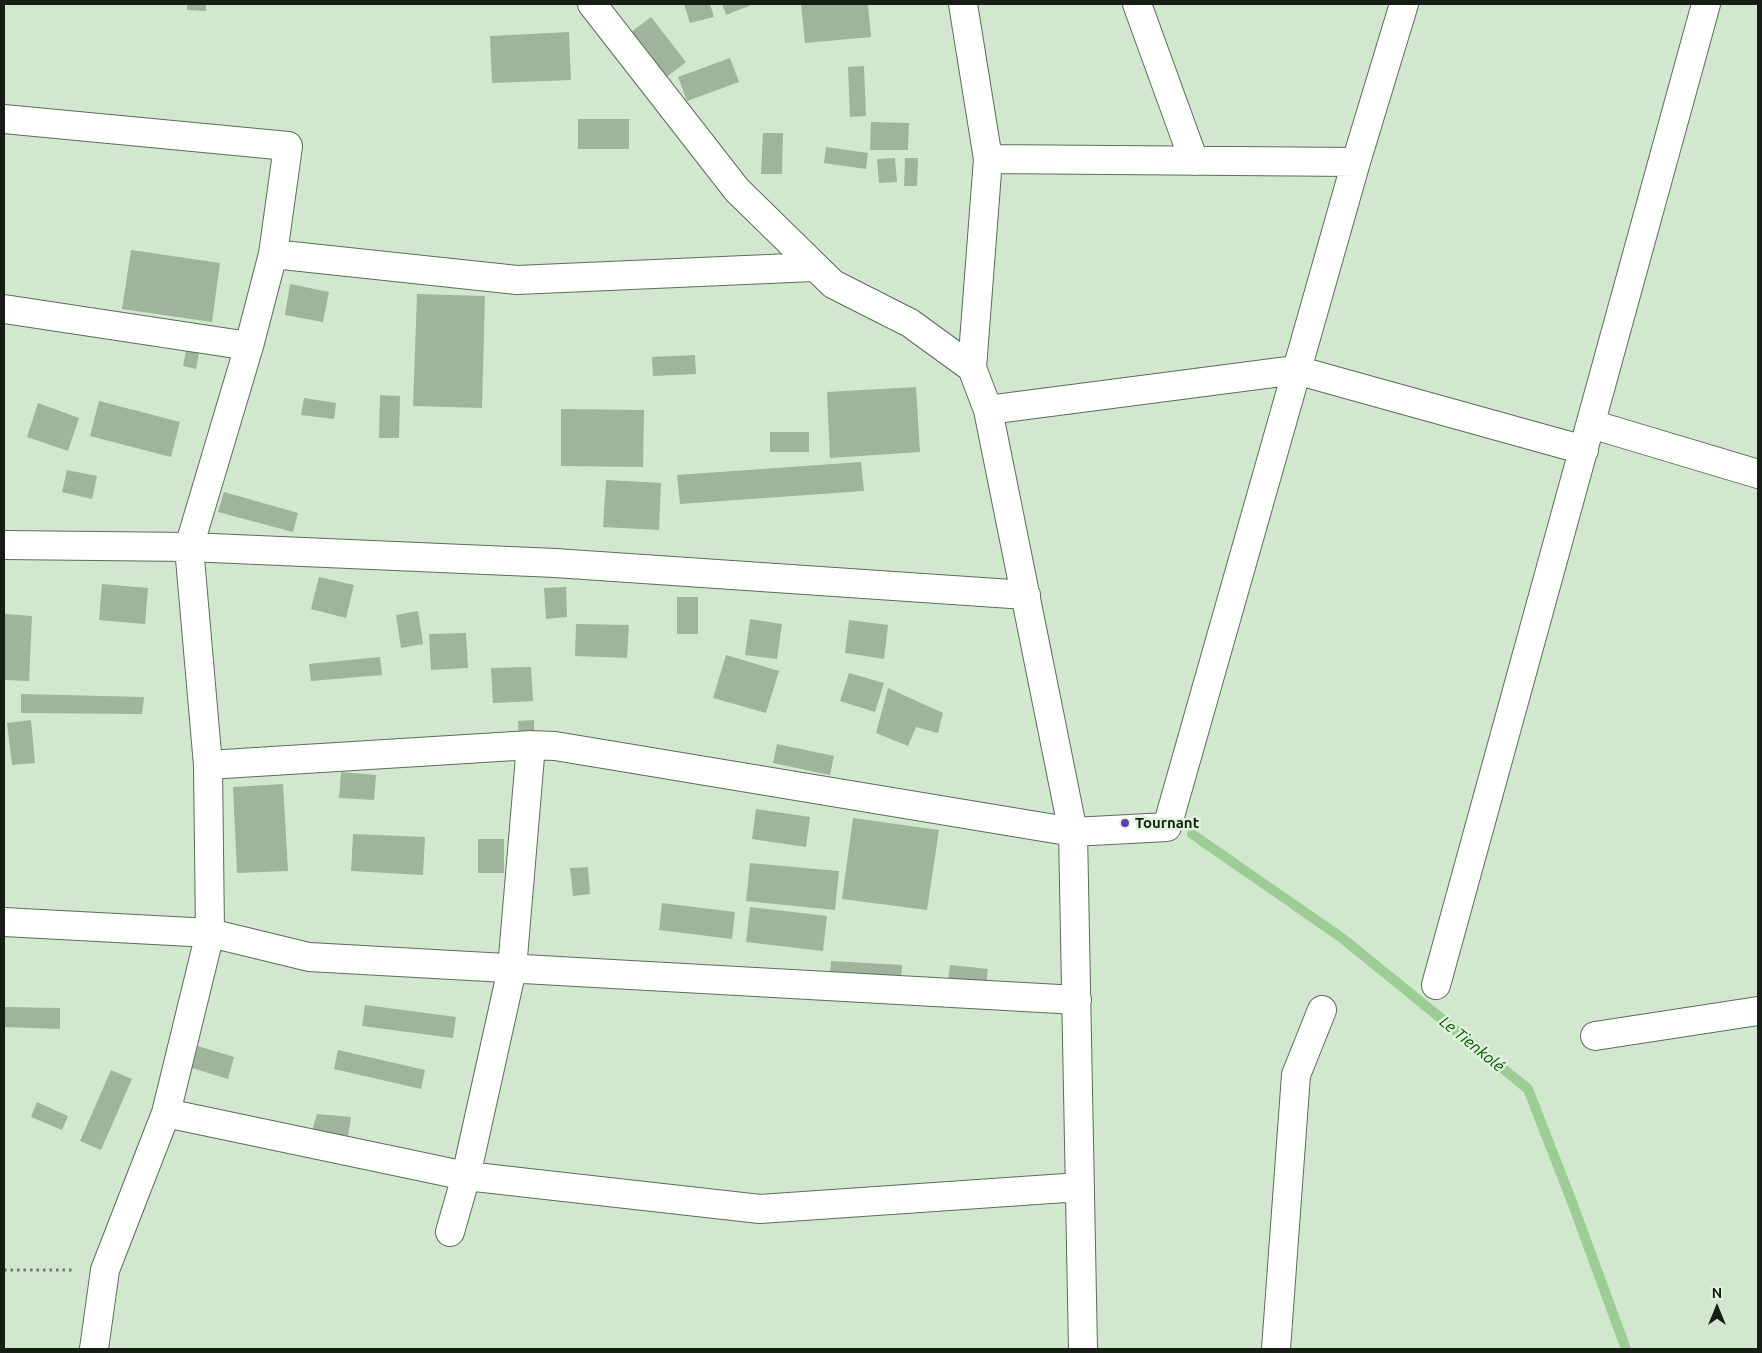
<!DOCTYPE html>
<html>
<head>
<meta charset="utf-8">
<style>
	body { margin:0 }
	#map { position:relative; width:1762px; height:1353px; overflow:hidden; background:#d2e8ce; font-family:Ubuntu,sans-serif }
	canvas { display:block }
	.frame { position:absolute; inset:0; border:5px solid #151d14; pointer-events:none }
	.north { position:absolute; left:1692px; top:1283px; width:50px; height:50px; -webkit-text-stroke:4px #dff5db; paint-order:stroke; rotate:0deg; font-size:14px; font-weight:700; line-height:20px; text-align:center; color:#151d14 }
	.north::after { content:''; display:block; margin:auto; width:18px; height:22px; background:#151d14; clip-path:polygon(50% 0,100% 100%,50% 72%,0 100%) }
</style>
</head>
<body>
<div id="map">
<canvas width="1762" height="1353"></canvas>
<div class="frame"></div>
<div class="north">N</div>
</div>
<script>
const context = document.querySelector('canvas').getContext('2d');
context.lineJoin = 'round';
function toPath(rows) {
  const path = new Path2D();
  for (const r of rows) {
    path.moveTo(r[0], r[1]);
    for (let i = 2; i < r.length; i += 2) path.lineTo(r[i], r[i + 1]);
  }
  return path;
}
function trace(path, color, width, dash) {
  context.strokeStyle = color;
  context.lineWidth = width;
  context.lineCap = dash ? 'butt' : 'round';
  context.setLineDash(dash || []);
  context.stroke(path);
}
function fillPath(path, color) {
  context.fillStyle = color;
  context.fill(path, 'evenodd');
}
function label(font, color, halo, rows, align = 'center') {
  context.font = font + ' Ubuntu,sans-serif';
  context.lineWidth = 5;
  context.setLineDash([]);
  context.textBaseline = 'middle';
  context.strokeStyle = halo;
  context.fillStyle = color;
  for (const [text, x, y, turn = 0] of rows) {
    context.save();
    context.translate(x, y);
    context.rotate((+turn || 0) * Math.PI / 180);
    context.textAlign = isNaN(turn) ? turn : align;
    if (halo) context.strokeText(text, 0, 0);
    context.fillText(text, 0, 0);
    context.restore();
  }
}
const stream = toPath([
	[1192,834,1342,938,1528,1089,1572,1202,1626,1349]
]);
const building = toPath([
	[187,4,206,4,206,11,187,10],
	[684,4,710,4,714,17,690,23],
	[722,4,754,4,726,15],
	[801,4,868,4,871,37,805,43],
	[651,17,686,62,664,79,630,33],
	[569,32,571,80,492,83,490,36],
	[730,58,739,82,687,101,678,77],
	[864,66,866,116,850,117,848,67],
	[578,119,629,119,629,149,578,149],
	[871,122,909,123,908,150,870,150],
	[763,133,783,133,782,174,761,174],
	[826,147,868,153,866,169,824,163],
	[895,158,897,182,879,183,877,159],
	[905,158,918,158,917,186,904,186],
	[131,250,220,263,212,322,122,309],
	[290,284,329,292,323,322,285,315],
	[417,294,485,296,482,408,413,406],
	[187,346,200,348,196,369,183,366],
	[695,355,696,374,653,376,652,357],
	[916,387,920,452,830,458,827,392],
	[380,395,400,396,399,438,379,438],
	[304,398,336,403,334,419,301,415],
	[99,401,180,422,171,457,90,436],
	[38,403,79,418,68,451,27,437],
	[561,409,644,410,643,467,561,466],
	[770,432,809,432,809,452,770,452],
	[861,462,864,491,680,504,677,475],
	[67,470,97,476,92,499,62,492],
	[606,480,661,483,659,530,603,527],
	[224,492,298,513,293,532,218,512],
	[319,577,354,585,346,618,311,609],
	[102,584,148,588,145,624,99,620],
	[566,587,567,617,546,619,544,588],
	[677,597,698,597,698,634,677,634],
	[418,611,423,644,401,648,396,615],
	[5,614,32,616,29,681,4,680],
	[750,619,782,624,777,659,745,655],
	[849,620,888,625,884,659,845,653],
	[576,624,629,625,627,658,575,656],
	[466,633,468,668,431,670,429,634],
	[726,655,779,671,766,713,713,698],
	[380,657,382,675,311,681,309,664],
	[531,667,533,701,493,703,491,668],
	[849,673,884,683,875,712,840,701],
	[888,688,943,713,938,733,916,727,908,746,876,733],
	[21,694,144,697,142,714,21,713],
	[31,720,35,763,12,765,7,723],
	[534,720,534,737,519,737,518,721],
	[777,744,834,756,830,775,773,763],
	[341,772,376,775,374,800,339,798],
	[283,784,288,871,237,873,233,787],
	[756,809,810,817,806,847,752,839],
	[853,818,939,830,927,910,842,899],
	[353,834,425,837,423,875,351,871],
	[478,839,504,839,504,873,478,873],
	[750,863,839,871,835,910,746,901],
	[588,867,590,894,573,896,570,868],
	[662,903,735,912,732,939,659,930],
	[750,907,827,916,823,951,746,942],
	[831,961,902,965,901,981,830,977],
	[950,965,988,969,986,986,948,982],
	[365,1005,456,1017,453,1038,362,1026],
	[4,1007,60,1008,60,1029,4,1027],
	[198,1046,234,1057,228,1079,192,1068],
	[338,1050,425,1070,421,1089,334,1069],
	[111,1070,132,1079,101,1150,80,1141],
	[37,1102,68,1116,62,1130,31,1117],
	[317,1114,351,1117,348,1136,312,1131]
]);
const path = toPath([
	[4,1270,72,1270]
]);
const street = toPath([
	[592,4,737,190,833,284,910,323,972,368,988,410,1073,832,1083,1349],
	[963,4,988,159,972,368],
	[1137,4,1194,161],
	[4,119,288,146,273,254,249,346,189,547,208,765,210,933,166,1113,105,1270,94,1349],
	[988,159,1356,162],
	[273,254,517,280,814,267],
	[4,309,249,346],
	[988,410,1296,370,1584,450],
	[1591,424,1758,474],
	[4,545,189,547,555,563,1026,595],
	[208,765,531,745,555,746,1073,832,1167,827,1356,162,1404,4],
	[4,922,210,933,309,957,1077,1000],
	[1436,985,1706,4],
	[1595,1036,1758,1011],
	[166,1113,466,1176,760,1209,1080,1187],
	[450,1232,466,1176,512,969,531,745],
	[1276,1349,1296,1075,1322,1010]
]);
const markers = [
	[1125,823,5,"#603cb5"]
];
const poiNames = [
	["Tournant",1135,823]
];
const waterNames = [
	["Le Tienkolé",1472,1044,39]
];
trace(stream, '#9ccd95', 10);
fillPath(building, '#9eb49b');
trace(street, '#5a6e58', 30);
trace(path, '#6d7b6a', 3, [2.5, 4]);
trace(street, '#fff', 28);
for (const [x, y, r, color] of markers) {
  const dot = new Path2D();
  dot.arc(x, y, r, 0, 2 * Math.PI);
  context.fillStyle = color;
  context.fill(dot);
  trace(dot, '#dff5db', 2);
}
label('bold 15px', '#151d14', '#dff5db', poiNames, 'left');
label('italic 16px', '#054d00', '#dff5db', waterNames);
</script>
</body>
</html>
